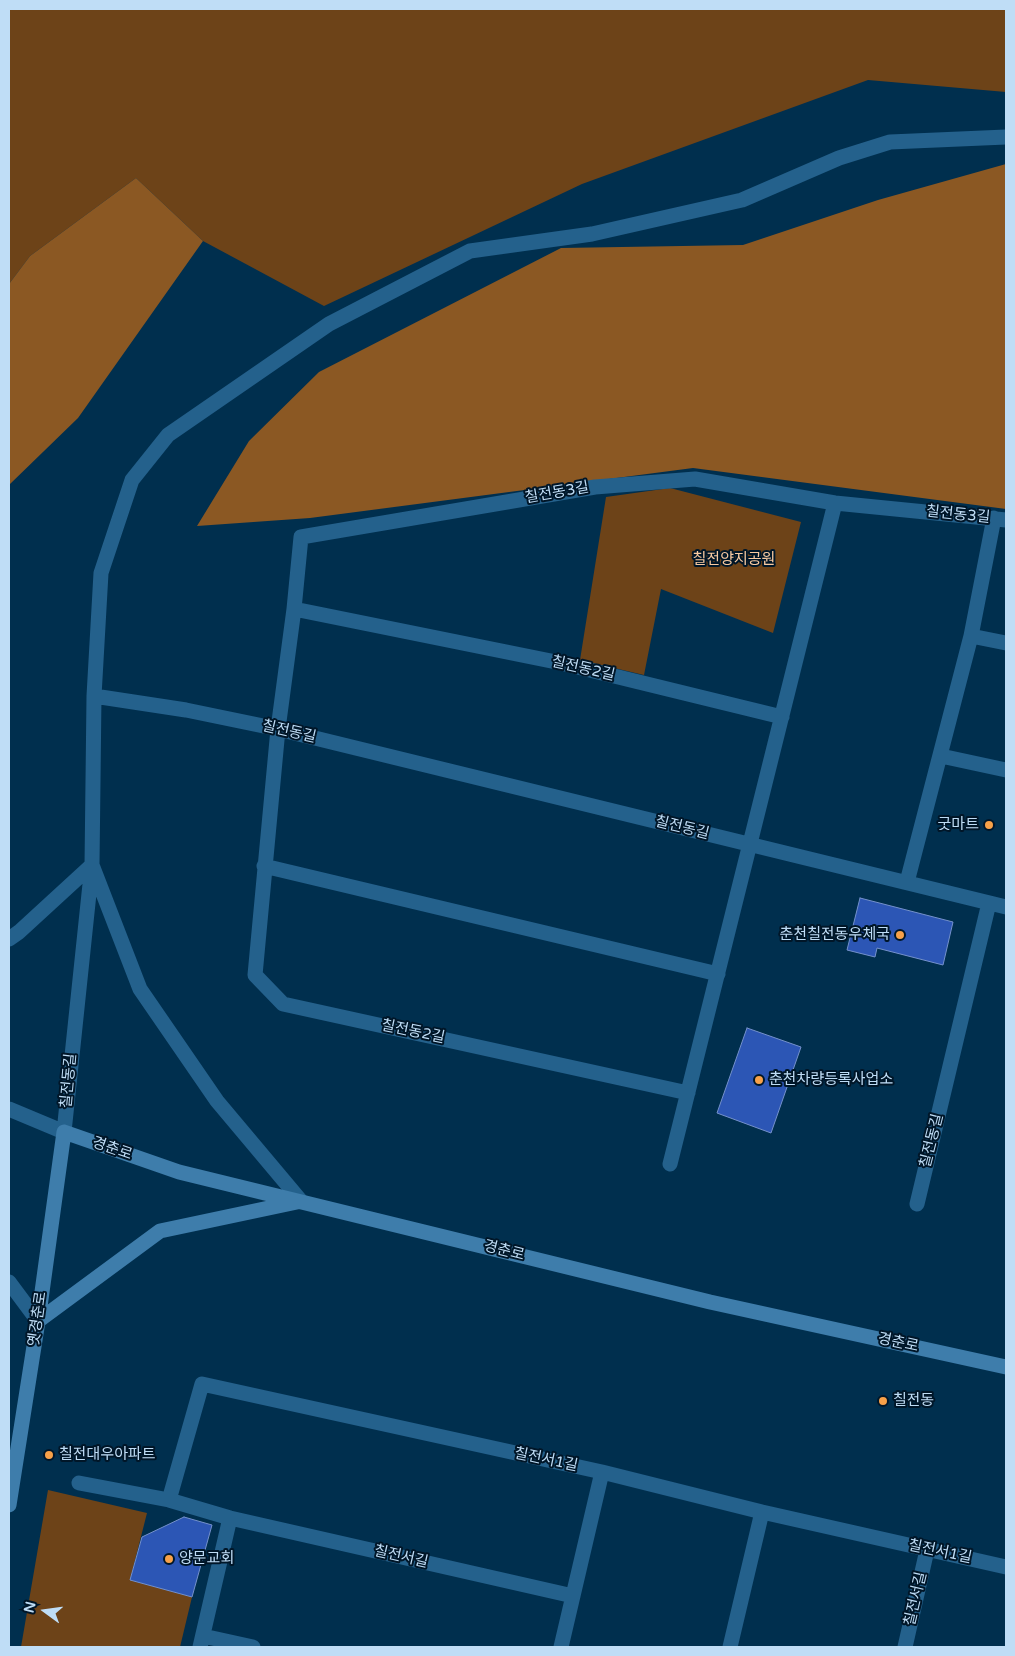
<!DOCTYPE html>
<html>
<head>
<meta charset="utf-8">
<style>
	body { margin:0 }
	#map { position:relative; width:1015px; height:1656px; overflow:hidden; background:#002f4e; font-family:"Varela Round",sans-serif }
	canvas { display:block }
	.frame { position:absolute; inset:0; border:10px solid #bfddf6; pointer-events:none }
	.north { position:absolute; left:20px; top:1586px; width:50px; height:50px; -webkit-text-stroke:4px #001628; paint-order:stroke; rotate:284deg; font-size:14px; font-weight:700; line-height:20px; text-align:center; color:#bfddf6 }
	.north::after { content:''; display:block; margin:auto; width:18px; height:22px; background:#bfddf6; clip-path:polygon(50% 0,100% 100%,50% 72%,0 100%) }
</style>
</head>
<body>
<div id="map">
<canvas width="1015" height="1656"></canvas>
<div class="frame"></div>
<div class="north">N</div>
</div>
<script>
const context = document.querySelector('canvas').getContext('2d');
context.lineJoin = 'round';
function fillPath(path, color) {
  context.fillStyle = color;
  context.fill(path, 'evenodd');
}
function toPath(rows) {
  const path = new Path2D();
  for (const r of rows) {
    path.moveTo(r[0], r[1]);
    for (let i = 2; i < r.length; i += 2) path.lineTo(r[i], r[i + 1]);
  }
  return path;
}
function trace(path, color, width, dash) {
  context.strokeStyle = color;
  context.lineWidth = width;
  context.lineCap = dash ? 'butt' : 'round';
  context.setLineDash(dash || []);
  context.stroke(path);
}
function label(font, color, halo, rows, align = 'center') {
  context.font = font + ' "Varela Round","Noto Sans KR",sans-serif';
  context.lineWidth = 4;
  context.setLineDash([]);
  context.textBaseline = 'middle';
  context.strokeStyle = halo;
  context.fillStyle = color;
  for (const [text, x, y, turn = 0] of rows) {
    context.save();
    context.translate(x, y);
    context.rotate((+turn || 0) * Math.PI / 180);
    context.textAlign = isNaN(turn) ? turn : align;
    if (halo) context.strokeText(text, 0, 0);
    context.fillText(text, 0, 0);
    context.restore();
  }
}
const green = toPath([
	[9,9,1006,9,1006,92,868,80,582,184,324,306,203,241,136,178,30,256,9,284],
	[670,488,801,522,773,633,661,589,644,675,580,660,606,497],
	[48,1490,147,1513,130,1580,192,1597,180,1647,21,1647]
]);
const forest = toPath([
	[1006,164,1006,509,693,468,310,518,197,526,249,441,319,372,561,248,743,245,878,200],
	[136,178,203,241,78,418,9,485,9,284,30,256]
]);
const building = toPath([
	[860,898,953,922,943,965,877,948,875,957,847,950,860,898],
	[747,1028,801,1047,771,1133,717,1113,747,1028],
	[184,1517,212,1525,192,1597,130,1580,142,1537,184,1517]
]);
const minor = toPath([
	[294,609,561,663,782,717],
	[971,636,1006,643],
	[94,696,186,710,278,729,1006,907],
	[941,756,1006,770],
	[264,866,718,974],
	[907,882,971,636,994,518],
	[9,939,19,932,92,865,140,989,217,1101,301,1201],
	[688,1093,283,1004,255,975,278,729,294,609,301,537,595,487,695,479,835,503,1006,520],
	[9,1109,64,1132,92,865,94,696,101,573,132,480,168,435,329,324,470,251,592,234,742,200,839,158,890,142,1006,137],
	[670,1164,835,503],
	[917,1204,989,903],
	[9,1282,38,1321],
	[79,1483,169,1500,230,1518,573,1596],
	[169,1500,202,1384,602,1472,762,1512,1006,1567],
	[203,1636,253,1647],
	[200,1647,230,1518],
	[561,1647,602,1472],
	[730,1647,762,1512],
	[905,1647,927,1550]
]);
const major = toPath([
	[38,1321,160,1231,297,1202],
	[9,1505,38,1321,64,1132,179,1172,710,1302,1006,1367]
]);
const markers = [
	[989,825,5,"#f7a149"],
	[900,935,5,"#f7a149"],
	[759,1080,5,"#f7a149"],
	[883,1401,5,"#f7a149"],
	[49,1455,5,"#f7a149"],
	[169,1559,5,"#f7a149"]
];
const streetNames = [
	["칠전동3길",557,493,-10],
	["칠전동3길",958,515,6],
	["칠전동2길",583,669,13],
	["칠전동길",289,732,13],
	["칠전동길",682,828,14],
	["칠전동2길",413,1032,12],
	["칠전동길",69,1081,-85],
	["칠전동길",932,1141,-76],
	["경춘로",112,1149,19],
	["경춘로",504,1251,14],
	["옛경춘로",38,1319,-82],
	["경춘로",898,1343,12],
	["칠전서1길",546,1460,12],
	["칠전서1길",940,1552,12],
	["칠전서길",401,1557,13],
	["칠전서길",916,1599,-77]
];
const parkNames = [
	["칠전양지공원",734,560]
];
const poiNames = [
	["굿마트",979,825,"right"],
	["춘천칠전동우체국",890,935,"right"],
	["춘천차량등록사업소",769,1080],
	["칠전동",893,1401],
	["칠전대우아파트",59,1455],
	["양문교회",179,1559]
];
fillPath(green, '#6d4318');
fillPath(forest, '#8b5823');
fillPath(building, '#2c56b5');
trace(building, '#7491cc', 1);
trace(minor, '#24618c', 15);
trace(major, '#3e7dab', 15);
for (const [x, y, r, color] of markers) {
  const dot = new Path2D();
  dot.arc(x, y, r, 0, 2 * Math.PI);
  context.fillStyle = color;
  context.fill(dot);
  trace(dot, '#001628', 2);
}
label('15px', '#bfddf6', '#001628', streetNames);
label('15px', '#f9cba2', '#001628', parkNames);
label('15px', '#bfddf6', '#001628', poiNames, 'left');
</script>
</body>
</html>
